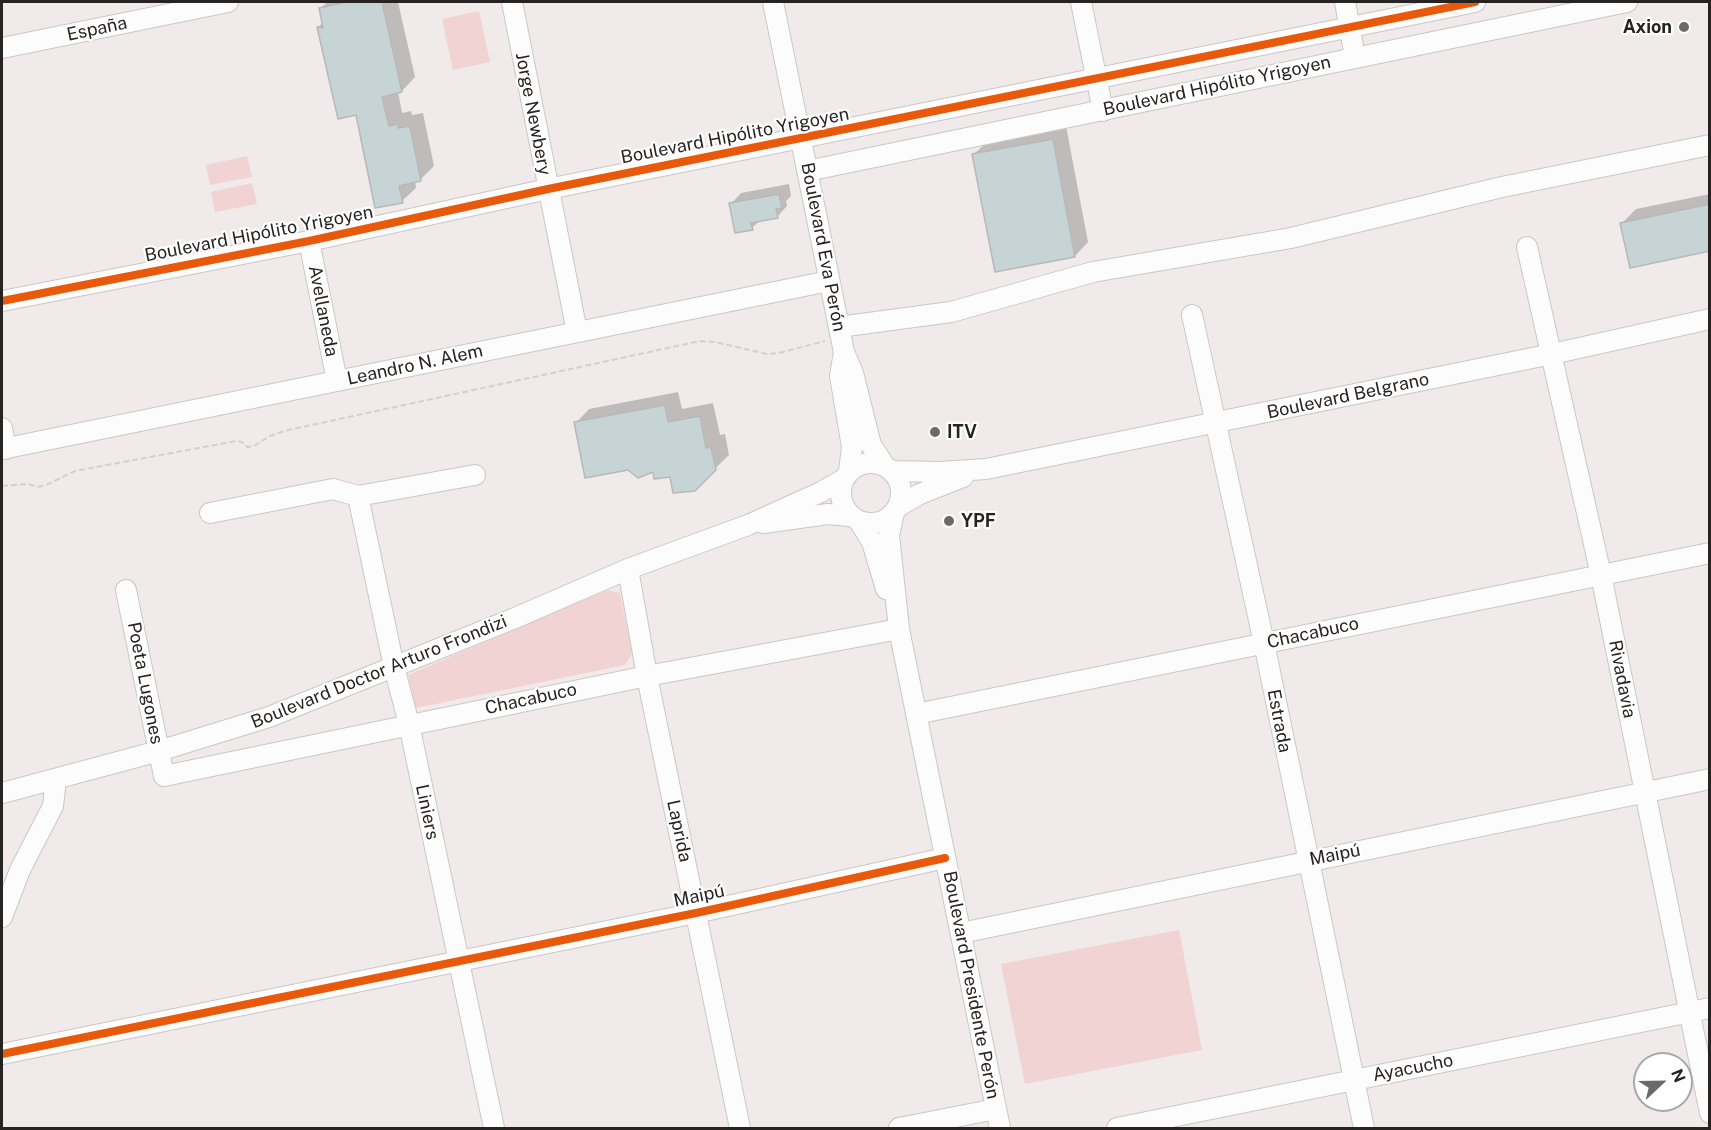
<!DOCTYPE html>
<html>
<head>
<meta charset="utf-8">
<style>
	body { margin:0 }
	#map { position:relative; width:1711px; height:1130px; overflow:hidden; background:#f0eaea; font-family:"Public Sans",sans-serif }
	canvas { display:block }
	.frame { position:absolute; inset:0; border:3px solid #272323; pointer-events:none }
	.north { position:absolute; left:1633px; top:1052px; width:60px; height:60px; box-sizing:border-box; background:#fff; border:2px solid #a9a7a7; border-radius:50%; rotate:68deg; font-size:16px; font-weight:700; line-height:24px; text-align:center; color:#272323 }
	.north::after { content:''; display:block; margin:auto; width:21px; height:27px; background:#6d6969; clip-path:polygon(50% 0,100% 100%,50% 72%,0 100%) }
</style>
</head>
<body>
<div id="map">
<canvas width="1711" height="1130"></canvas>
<div class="frame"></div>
<div class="north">N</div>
</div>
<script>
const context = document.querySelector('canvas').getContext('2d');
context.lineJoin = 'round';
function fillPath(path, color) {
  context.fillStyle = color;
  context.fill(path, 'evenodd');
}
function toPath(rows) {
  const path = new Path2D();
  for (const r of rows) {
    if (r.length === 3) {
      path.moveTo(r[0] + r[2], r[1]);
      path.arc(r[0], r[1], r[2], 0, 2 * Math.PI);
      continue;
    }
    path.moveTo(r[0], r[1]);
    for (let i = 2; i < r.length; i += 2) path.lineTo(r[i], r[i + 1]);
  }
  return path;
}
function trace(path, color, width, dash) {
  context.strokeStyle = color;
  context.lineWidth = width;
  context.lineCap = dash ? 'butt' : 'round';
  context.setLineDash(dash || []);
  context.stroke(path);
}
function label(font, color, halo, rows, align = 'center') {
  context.font = font + ' "Public Sans",sans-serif';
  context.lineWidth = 4.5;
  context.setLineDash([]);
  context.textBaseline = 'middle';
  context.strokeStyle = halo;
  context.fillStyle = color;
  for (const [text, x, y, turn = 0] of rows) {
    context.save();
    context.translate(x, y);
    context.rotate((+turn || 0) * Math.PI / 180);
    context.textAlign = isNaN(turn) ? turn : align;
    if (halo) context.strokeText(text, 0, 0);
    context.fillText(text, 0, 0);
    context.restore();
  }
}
const green = toPath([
	[479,11,490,62,453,70,442,19],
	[247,156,252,177,210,185,206,165],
	[252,183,257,204,215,212,211,192],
	[607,590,620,593,632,654,625,665,416,708,408,675],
	[1179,930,1202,1050,1025,1084,1001,964]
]);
const shadow = toPath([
	[327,2,398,2,415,77,402,91,398,92,402,113,411,111,412,115,423,113,434,166,420,180,415,181,416,188,402,201,357,113,339,117,318,27,324,22,321,8],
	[1066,126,1088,242,1075,256,974,154,988,141],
	[789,184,791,196,786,201,787,206,777,217,760,220,752,228,731,204,741,193],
	[1710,194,1710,249,1622,223,1636,209],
	[678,392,682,409,713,403,720,435,725,434,729,455,694,489,672,476,655,470,576,423,589,409]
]);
const building = toPath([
	[347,2,382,2,402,92,382,97,389,126,398,124,398,128,410,126,421,181,399,186,403,203,375,208,356,115,338,119,317,27,323,28,319,8,347,2],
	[1053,139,1075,257,995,272,972,154,1053,139],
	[779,194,782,208,776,209,778,218,751,223,753,230,735,233,729,203,779,194],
	[1710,204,1710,251,1630,268,1620,223,1710,204],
	[665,405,668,422,700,416,706,448,711,447,716,470,695,491,673,493,670,477,654,479,653,472,638,478,628,470,585,478,574,422,665,405]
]);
const path = toPath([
	[2,486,28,484,38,487,46,485,75,471,236,441,242,442,247,447,254,446,270,436,284,431,700,341,715,342,767,354,779,353,825,341]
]);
const minor = toPath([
	[512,2,577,332],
	[773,2,844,352,853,373,871,445,885,466],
	[1081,2,1103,111],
	[1345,2,1355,57],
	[2,48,228,2],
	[807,171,1627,2],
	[309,241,337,381],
	[1527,247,1601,575,1710,1113],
	[2,301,309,241,548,189,1475,2],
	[1192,315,1264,643,1364,1128],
	[839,327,951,312,1093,272,1291,238,1502,187,1710,145],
	[844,352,840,376,852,447,849,471],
	[2,428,6,449],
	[2,449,829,281],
	[871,493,30],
	[892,471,939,472,986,469,1552,354,1710,319],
	[358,496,394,667,409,724,494,1128],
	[899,506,920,494,963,477],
	[210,513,333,489,358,496,475,475],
	[894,513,889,535,899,629,1000,1128],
	[859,521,872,542,886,589],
	[763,523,828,514,850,516],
	[628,569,647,676,740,1128],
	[126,590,164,776,647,676,899,629],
	[916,714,1710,553],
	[2,793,159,751,269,717,515,618,628,569,748,525,821,492,844,479],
	[2,917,20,870,53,806,56,779],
	[961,933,1710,779],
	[2,1054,696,913,945,858],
	[899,1128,996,1109],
	[1117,1128,1710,1008]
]);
const cycleway = toPath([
	[2,301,309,241,548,189,1475,2],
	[2,1054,696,913,945,858]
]);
const markers = [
	[1684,27,6,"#6d6969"],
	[935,432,6,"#6d6969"],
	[949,521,6,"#6d6969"]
];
const poiNames = [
	["Axion",1672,27,"right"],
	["ITV",947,432],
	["YPF",961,521]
];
const streetNames = [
	["España",97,29,-12],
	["Boulevard Hipólito Yrigoyen",1217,86,-12],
	["Jorge Newbery",533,114,79],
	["Boulevard Hipólito Yrigoyen",735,136,-11],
	["Boulevard Hipólito Yrigoyen",259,234,-11],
	["Boulevard Eva Perón",823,247,79],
	["Avellaneda",323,311,79],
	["Leandro N. Alem",415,365,-12],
	["Boulevard Belgrano",1348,396,-12],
	["Chacabuco",1313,633,-12],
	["Boulevard Doctor Arturo Frondizi",379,672,-22],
	["Rivadavia",1622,679,79],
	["Poeta Lugones",145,683,79],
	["Chacabuco",531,699,-12],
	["Estrada",1279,721,79],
	["Liniers",427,812,78],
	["Laprida",679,831,78],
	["Maipú",1335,855,-11],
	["Maipú",699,896,-12],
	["Boulevard Presidente Perón",971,985,79],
	["Ayacucho",1413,1068,-11]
];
fillPath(green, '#f1d3d3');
fillPath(shadow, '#0003');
fillPath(building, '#c6d4d6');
trace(building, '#b9b8b8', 1.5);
trace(minor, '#cbc7c7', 22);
trace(path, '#d3d0d0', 2, [6, 3]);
trace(minor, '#fdfcfc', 20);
trace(cycleway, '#e8590c', 8);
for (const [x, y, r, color] of markers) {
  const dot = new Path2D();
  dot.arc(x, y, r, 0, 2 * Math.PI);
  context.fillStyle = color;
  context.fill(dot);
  trace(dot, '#fff', 2);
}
label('bold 18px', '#272323', '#fff', poiNames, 'left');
label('18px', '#272323', '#fff', streetNames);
</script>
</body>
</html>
